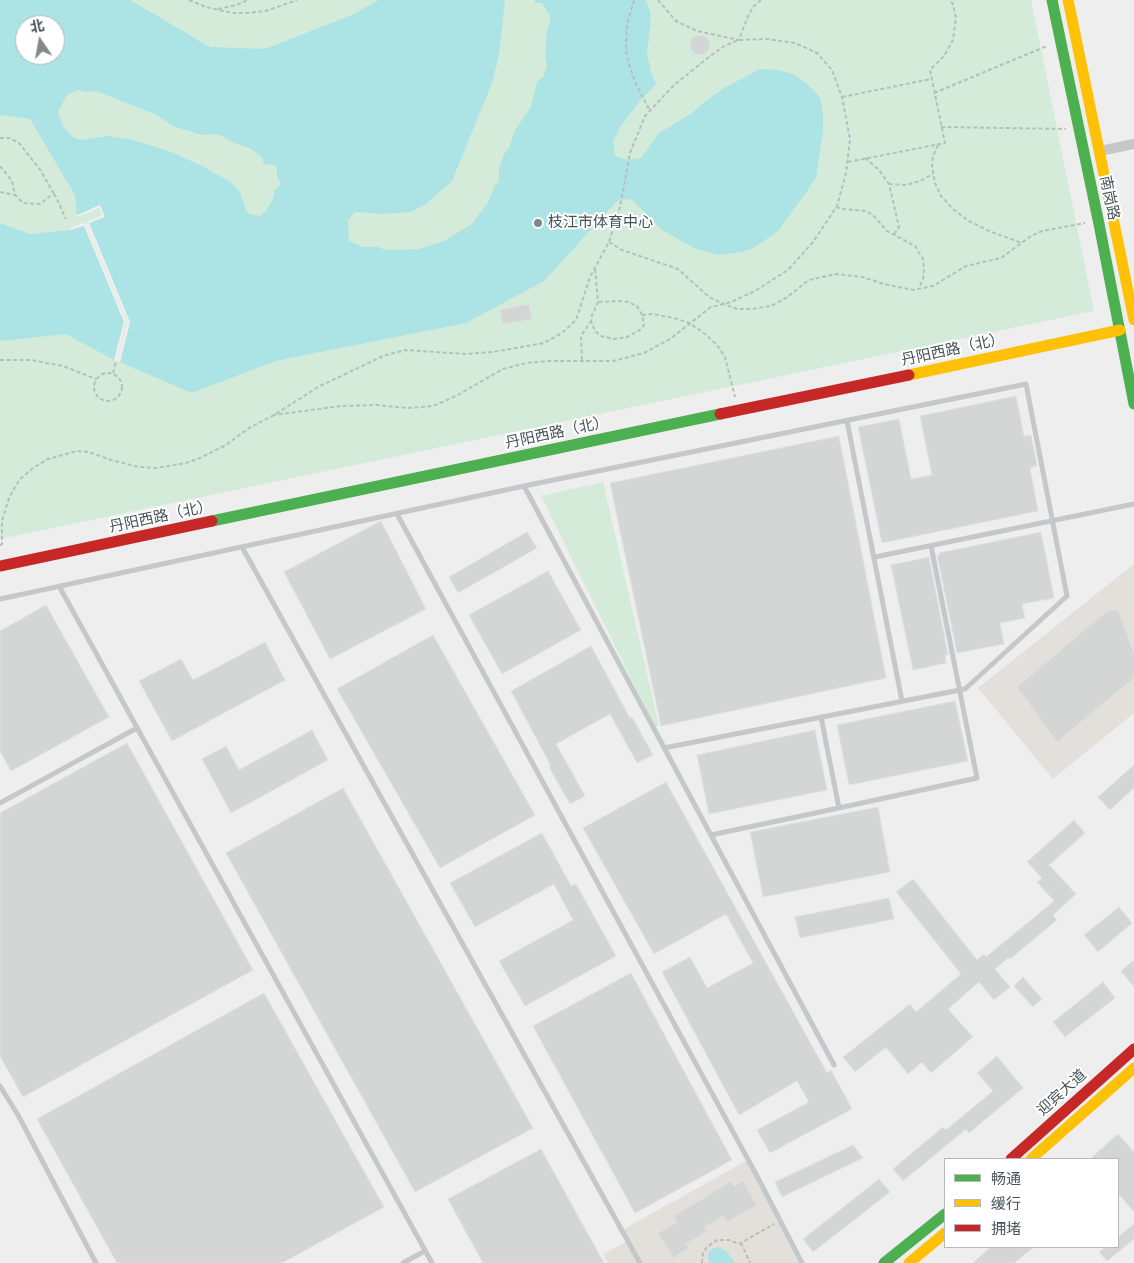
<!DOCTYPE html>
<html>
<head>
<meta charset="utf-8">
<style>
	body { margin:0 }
	#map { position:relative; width:1134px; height:1263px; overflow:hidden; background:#eee; font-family:Manrope,"Noto Sans SC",sans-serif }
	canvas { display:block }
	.legend { position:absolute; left:944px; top:1158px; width:175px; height:90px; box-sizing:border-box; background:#fff; border:1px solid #b5babc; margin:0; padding:6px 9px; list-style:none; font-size:15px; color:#475358 }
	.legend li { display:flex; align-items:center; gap:10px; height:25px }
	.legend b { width:25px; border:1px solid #b5babc }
	.north { position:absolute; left:15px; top:15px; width:50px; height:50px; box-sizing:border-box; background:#fff; border:1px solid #b5babc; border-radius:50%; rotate:348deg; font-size:14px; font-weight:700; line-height:20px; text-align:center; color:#475358 }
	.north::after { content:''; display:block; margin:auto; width:18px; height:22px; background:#81898c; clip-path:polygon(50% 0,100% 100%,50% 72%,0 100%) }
</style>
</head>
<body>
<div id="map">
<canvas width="1134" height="1263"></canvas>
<ul class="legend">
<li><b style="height:6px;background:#4caf50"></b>畅通</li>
<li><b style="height:6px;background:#ffc107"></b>缓行</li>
<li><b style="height:6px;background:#c62828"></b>拥堵</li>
</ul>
<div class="north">北</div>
</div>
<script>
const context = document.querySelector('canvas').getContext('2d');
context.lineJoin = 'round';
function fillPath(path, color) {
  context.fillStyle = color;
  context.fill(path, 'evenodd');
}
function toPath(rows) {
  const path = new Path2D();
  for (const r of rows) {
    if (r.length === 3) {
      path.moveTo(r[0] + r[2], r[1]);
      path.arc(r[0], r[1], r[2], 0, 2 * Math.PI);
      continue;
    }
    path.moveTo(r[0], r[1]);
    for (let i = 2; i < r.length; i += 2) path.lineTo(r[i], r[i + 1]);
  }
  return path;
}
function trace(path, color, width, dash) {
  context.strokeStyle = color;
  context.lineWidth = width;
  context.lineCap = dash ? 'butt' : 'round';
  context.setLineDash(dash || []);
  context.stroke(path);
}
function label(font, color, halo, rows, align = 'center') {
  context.font = font + ' Manrope,"Noto Sans SC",sans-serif';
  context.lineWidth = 4;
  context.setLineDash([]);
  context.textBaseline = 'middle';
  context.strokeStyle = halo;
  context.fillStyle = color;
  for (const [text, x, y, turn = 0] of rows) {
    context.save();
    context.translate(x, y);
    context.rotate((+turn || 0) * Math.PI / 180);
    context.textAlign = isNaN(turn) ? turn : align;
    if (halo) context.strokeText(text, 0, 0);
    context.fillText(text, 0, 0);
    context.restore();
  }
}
const commercial = toPath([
	[1134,564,1134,713,1053,779,978,688],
	[748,1160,802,1263,608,1263,603,1254,628,1241,622,1230]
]);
const green = toPath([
	[0,0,1031,0,1094,311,0,539],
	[25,25,55,25,55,55,25,55],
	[603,482,659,726,655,727,541,496]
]);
const water = toPath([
	[0,0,130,0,210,47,265,49,354,14,378,0,505,0,499,54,492,83,452,181,426,204,411,212,383,214,355,212,348,220,349,241,363,247,378,247,385,250,419,249,444,241,472,224,489,201,495,185,499,182,499,168,504,154,509,148,515,130,531,107,537,82,544,76,547,65,545,56,546,44,547,30,551,18,542,3,535,3,535,0,645,0,648,5,651,16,647,54,651,72,656,84,640,101,620,127,613,142,615,156,628,160,641,158,659,133,692,113,707,100,724,88,760,69,777,70,793,74,809,86,820,97,823,113,823,131,816,177,807,191,778,231,755,247,742,252,717,255,694,248,662,230,632,200,624,199,617,201,544,281,466,323,275,361,192,393,120,362,130,322,89,223,105,217,100,205,77,215,75,195,30,119,0,115],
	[25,25,55,25,55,55,25,55],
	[77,90,88,92,96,91,157,115,173,126,202,135,217,134,237,144,250,148,262,157,264,164,277,166,277,177,281,184,274,191,274,197,266,211,260,216,252,215,246,211,240,192,232,183,204,167,169,151,133,140,108,136,80,140,73,137,63,126,58,112,67,95],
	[0,223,30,234,71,230,84,225,124,322,114,360,66,334,0,341],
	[719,1247,728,1253,735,1263,709,1263,708,1255,710,1250]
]);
const pier = toPath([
	[100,205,105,217,89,223,130,322,120,362,117,361,127,322,86,223,88,221,102,215,99,208,78,217,75,216],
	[83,223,86,224,126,321,117,361,114,360,124,322,84,226,71,230,70,228]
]);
const building = toPath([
	[700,45,10],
	[529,304,532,319,503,324,500,310,529,304],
	[1016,396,1024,436,1031,435,1037,466,1030,468,1038,511,882,543,858,427,899,419,911,479,932,475,920,416,1016,396],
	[839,436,886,678,661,726,610,483,839,436],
	[381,521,426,609,330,659,284,572,381,521],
	[527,532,537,548,458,593,449,577,527,532],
	[1041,532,1054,598,1022,604,1025,618,1000,623,1004,644,957,653,937,555,940,555,939,553,1041,532],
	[929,557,948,655,945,655,946,663,913,670,891,565,929,557],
	[548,571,581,630,502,674,469,615,548,571],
	[46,605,109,717,11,771,0,751,0,631,46,605],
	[1118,609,1134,653,1134,678,1057,742,1017,687,1107,611,1118,609],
	[433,635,535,815,440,868,337,689,433,635],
	[265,642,285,680,172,741,139,681,181,659,193,680,265,642],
	[591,646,630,718,632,717,653,755,637,763,610,714,556,744,585,796,570,804,549,767,551,766,511,691,591,646],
	[955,701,968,761,849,785,837,725,955,701],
	[312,730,328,760,231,813,202,759,226,746,239,770,312,730],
	[815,730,827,790,709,814,697,755,815,730],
	[127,743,253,970,23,1097,0,1056,0,813,127,743],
	[1134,765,1134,788,1110,810,1098,797,1134,765],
	[666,782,827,1073,831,1070,852,1109,770,1153,757,1130,809,1102,797,1081,739,1115,662,972,690,957,707,988,753,963,726,914,654,954,583,828,666,782],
	[343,788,533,1128,415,1192,226,853,343,788],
	[878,807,890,872,763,897,750,832,878,807],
	[1074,820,1085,833,1049,865,1076,894,1053,915,1057,920,1010,959,1009,957,995,969,1010,987,994,1000,979,982,948,1009,973,1037,931,1073,922,1062,908,1074,886,1047,855,1072,843,1057,910,1004,916,1012,961,974,896,892,913,879,977,960,984,954,986,957,1054,901,1037,882,1042,878,1027,862,1074,820],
	[542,833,571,886,576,884,616,956,525,1006,499,961,573,920,554,884,475,927,450,883,542,833],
	[889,898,894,919,800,938,795,917,889,898],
	[1119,907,1132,923,1098,952,1084,935,1119,907],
	[1134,960,1134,987,1121,971,1134,960],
	[631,973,732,1160,635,1213,533,1026,631,973],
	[1023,977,1042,999,1033,1007,1014,986,1023,977],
	[1103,982,1115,998,1065,1037,1053,1022,1103,982],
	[264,993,384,1207,282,1263,117,1263,37,1119,264,993],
	[997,1056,1023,1088,969,1133,966,1129,903,1181,893,1169,943,1127,946,1130,993,1091,977,1073,997,1056],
	[1118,1134,1134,1152,1134,1212,1118,1193,1118,1159,1090,1159,1118,1134],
	[853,1145,863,1158,782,1197,775,1182,853,1145],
	[541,1149,604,1263,483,1263,448,1199,541,1149],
	[879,1179,890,1192,813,1252,803,1239,879,1179],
	[731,1181,734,1186,743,1181,757,1205,727,1222,723,1216,705,1227,707,1231,686,1244,689,1248,673,1258,658,1233,677,1222,674,1216,731,1181],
	[1134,1224,1134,1239,1107,1261,1099,1252,1106,1247,1118,1247,1118,1237,1134,1224],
	[991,1247,1034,1247,1014,1263,973,1263,991,1247]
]);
const path = toPath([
	[189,0,206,7,232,13,247,13,266,11,297,0],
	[634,0,627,25,626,47,627,57,635,82,650,111],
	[658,0,676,21,697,31,739,40,748,16,754,6,761,0],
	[218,9,236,5,248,0],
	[934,93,1047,46],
	[842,97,931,79],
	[941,127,1066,129],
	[0,138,10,138,19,143,41,171,54,194],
	[938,145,933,156,932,166,935,183,941,196,952,208,967,220,989,231,1022,243],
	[865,158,879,170,889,184,899,227,893,236],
	[848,162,945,143,930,70,944,56,953,40,956,18,953,4,949,0],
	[0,166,12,181,15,195,23,203,40,204,50,196,55,195,66,219],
	[889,184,906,185,920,181,933,174],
	[0,192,15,195],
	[836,207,844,209,866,211,873,215,887,231,915,246,923,259,924,270,923,279,919,288],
	[609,242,622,250,678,269,709,297,724,304,737,309,752,309,771,306,786,298,809,280,836,274,862,277,884,284,913,290,933,286,966,266,1001,258,1031,236,1042,231,1085,223],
	[595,269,598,302,592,315,591,321,595,331,601,336,614,339,627,337,640,330,644,325,642,315,637,306,628,302,619,301,598,302],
	[642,315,652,314,674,318,689,323,704,333,717,345,725,357,735,397],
	[0,360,31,360,63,366,96,379],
	[582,360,581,336,591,321],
	[108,387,14],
	[113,373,116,361],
	[0,545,2,544,2,521,9,498,19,480,33,468,48,459,77,451,89,452,111,460,139,467,156,468,186,463,200,458,226,445,249,428,274,415,318,387,383,356,405,350,466,354,493,352,544,343,562,333,576,320,590,277,609,242,620,207,630,153,645,116,674,85,709,57,724,46,739,40,767,39,795,43,817,53,832,70,842,97,850,139,846,173,837,206,813,242,788,270,755,291,731,302,711,307,670,339,644,353,613,361,551,361,526,363,503,369,456,396,433,406,407,408,376,405,341,406,274,415],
	[741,1243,750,1263],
	[702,1263,703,1253,707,1247,717,1240,729,1240,739,1244,774,1224]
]);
const lane = toPath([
	[847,421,902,701],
	[524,486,834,1065],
	[397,514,757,1176,802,1263],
	[242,547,640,1263],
	[875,557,1134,504],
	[59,586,432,1263],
	[0,599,524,486,1026,384,1067,596,965,689,664,748],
	[0,803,137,728],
	[839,808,977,778,931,546],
	[711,835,839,808,821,717],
	[0,1086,18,1115,96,1263],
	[403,1263,425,1251]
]);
const street = toPath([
	[1100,151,1134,144]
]);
const fast = toPath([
	[1052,0,1099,224,1134,404],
	[212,521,720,414],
	[884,1263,945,1214]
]);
const slow = toPath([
	[1068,0,1134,320],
	[909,375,1120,330],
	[1031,1159,1134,1068],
	[909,1263,945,1233]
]);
const jam = toPath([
	[720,414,909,375],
	[0,566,212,521],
	[1011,1159,1134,1049]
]);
const markers = [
	[538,223,5,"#81898c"]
];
const streetNames = [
	["南岗路",1109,198,78],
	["丹阳西路（北）",953,350,-12],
	["丹阳西路（北）",557,433,-12],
	["丹阳西路（北）",161,517,-12],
	["迎宾大道",1062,1093,-42]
];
const poiNames = [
	["枝江市体育中心",548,223]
];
fillPath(commercial, '#e3e0db');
fillPath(green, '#d4ebd9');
fillPath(water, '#ace3e5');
fillPath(pier, '#eee');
fillPath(building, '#d4d6d6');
trace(building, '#dfe0e1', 1);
trace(path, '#b5c0bb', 2, [4, 2.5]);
trace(lane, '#c5c8c9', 5);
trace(street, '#c5c8c9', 10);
trace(fast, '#4caf50', 11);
trace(slow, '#ffc107', 11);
trace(jam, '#c62828', 11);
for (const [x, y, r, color] of markers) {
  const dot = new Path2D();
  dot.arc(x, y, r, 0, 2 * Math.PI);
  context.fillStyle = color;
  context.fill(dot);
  trace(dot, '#fff', 2);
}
label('15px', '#475358', '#fff', streetNames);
label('15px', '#475358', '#fff', poiNames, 'left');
</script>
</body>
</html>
